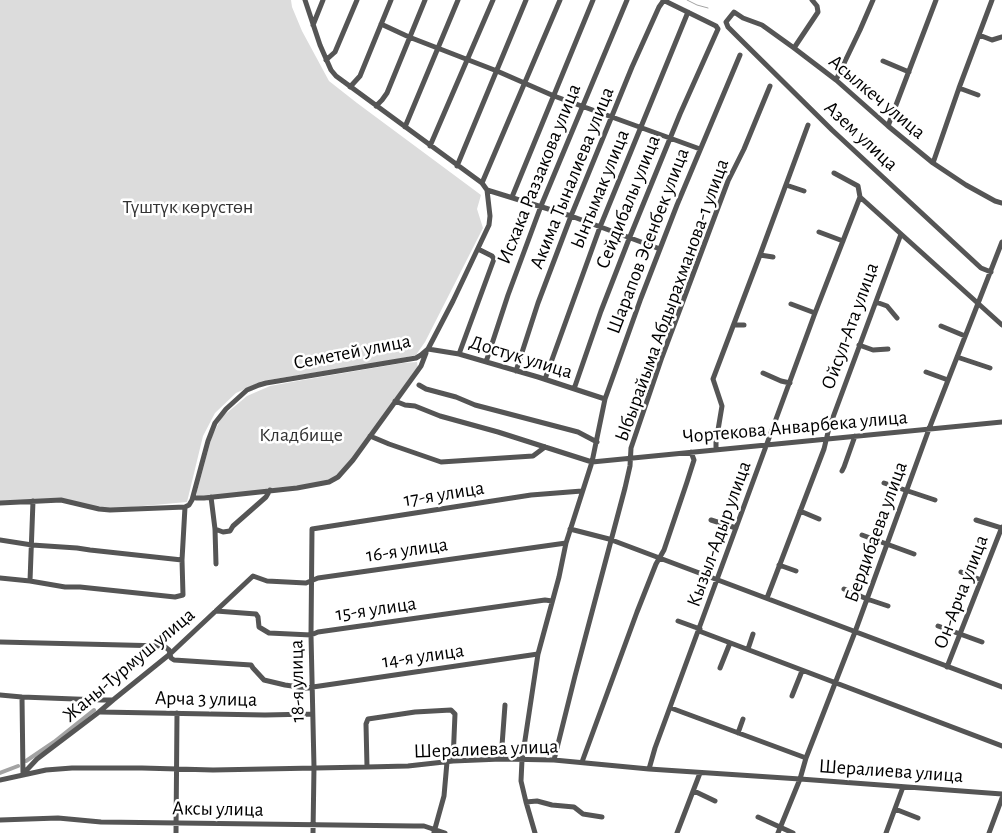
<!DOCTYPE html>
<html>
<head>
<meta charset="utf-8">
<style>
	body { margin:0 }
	canvas { display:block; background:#fff }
</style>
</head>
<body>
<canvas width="1002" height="833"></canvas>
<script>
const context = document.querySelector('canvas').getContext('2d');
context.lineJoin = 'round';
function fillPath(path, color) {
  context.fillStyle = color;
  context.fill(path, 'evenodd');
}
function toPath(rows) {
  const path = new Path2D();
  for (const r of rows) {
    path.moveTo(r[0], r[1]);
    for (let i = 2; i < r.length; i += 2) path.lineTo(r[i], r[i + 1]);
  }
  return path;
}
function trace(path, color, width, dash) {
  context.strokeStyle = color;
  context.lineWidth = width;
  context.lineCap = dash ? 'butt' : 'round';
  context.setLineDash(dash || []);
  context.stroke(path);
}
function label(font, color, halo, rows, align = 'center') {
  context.font = font + ' "Alegreya Sans",sans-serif';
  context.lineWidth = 5;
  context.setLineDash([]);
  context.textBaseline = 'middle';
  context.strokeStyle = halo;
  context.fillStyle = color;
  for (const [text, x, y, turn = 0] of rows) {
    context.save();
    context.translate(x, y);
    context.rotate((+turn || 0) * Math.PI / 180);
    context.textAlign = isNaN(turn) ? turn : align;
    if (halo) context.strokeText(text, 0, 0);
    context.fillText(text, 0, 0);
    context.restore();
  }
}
const green = toPath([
	[0,0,291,0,292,7,302,31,329,81,357,103,481,195,477,209,483,228,425,342,416,355,393,360,262,381,236,393,215,413,203,436,187,502,98,510,50,499,0,501],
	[417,362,418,368,340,476,321,486,206,499,196,498,197,491,212,436,222,417,247,396,270,386,303,380,403,363]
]);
const stream = toPath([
	[687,0,697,5,708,8]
]);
const canal = toPath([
	[26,761,54,742,94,710],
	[0,773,18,766]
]);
const minor = toPath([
	[381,24,409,37,497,71,554,96,700,149],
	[313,25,323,0],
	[979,35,992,40,1002,37],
	[794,48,818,12,817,6,812,0],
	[326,60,335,52,357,0],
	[883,61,909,72],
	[836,80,860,30,873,0],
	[350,87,360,76,391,0],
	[959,88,978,95],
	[376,106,382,100,387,93,425,0],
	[888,126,936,0],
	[405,127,458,0],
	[430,146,493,0],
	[933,163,959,88,992,0],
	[457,166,526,0],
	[834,173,858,186,860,197],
	[482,183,560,0],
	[786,185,804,191],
	[487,190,571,216,660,249],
	[512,197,593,0],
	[860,197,1002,325],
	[819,232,843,241],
	[760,255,773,257],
	[991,272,981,268,832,130,739,38,728,27,726,22,734,12,743,18,762,25,794,48,836,80,888,126,933,163,966,185,995,201,1002,203],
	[876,302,887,306,897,318],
	[791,304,815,313],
	[734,325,744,325],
	[941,326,965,336],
	[859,345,873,350,888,349],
	[428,349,459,354,538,377,605,399],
	[459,354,494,259,492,256,478,249],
	[957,357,990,368],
	[486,362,508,295,541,206,627,0],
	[516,371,538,303,571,216,632,67,659,7,664,0],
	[926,372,948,380],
	[763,373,781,381,790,383],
	[545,379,600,227,688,12],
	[419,385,426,389,456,397,475,405,578,432,597,442],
	[574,389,601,311,629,239,680,114,718,29,716,26,663,0],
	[395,401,405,405,415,406,440,416,498,432,592,462,1002,422],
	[370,436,389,444,441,462,533,456,545,447],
	[716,449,716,442,722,406,713,379,760,255,808,125],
	[842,471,844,467,855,436],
	[884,483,935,500],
	[211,497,215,529,216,564],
	[196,498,204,498,297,488,329,482,338,477,353,460,421,366,426,353],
	[0,503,61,500,99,509,110,510,185,507,189,505,192,500,208,441,215,423,226,409,247,390,259,385,266,383,416,358,421,355,428,349,453,301,489,225,490,216,487,190,482,183,336,76,331,70,320,45,305,0],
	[800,511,819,519],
	[711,520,736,528],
	[976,520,1002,528],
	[215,529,223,532,230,531,233,526,266,497,270,490],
	[570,529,609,539,1002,687],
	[862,535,914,554],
	[0,540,32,545,77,548,90,550,182,560],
	[779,565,796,571],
	[961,572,981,580],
	[0,578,30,581,65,587,80,587,175,597,183,595,182,560,185,507],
	[30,581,33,501],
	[844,589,867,599,888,606],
	[767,598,824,449,829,428,901,234],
	[216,611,256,614,258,617,259,627,269,633,311,635,318,632,545,600,552,601],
	[678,621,700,629],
	[938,626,982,642],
	[699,631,1002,746],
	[0,642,164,646,169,650,171,658,174,660,251,665,253,668,264,680,285,685,306,688,538,654],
	[748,649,753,634],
	[947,667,1002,527],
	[720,668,730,643],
	[0,695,22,697,101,700,113,700],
	[792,696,802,671],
	[22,697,23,774],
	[671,708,806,758],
	[100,712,265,715,312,714],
	[738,733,743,719],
	[501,759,505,705],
	[554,760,575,676,625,488,630,466,631,448,662,357,728,181,744,149,770,86],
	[582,762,637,612,656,564,664,550,687,482,694,460,691,452],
	[367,767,366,724,368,719,415,712,451,710,455,714,453,761],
	[649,769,655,748,815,313,860,197],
	[23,774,37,759,99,712,113,700,170,654,253,576,267,581,306,583,318,578,566,543],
	[0,780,46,770,72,768,142,768,213,770,367,767,408,766,453,761,501,759,554,760,649,769,800,779,1002,794],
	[694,791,715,801],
	[526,802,537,801,552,805,574,807,583,814,602,817],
	[895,809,918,818],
	[758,817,793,833],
	[0,820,58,818,101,822,414,826,424,826,445,833],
	[434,832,444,796,447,762],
	[176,833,177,713],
	[313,833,314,767,311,635,312,529,531,495,582,491],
	[535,833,526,802,521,781,522,760,538,654,559,577,566,543,592,462,605,399,641,298,677,205,740,55],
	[677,833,700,773],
	[778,833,800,779,806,758,855,632,929,429,1002,242],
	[886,833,903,787],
	[989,833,1002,798]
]);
const streetNames = [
	["Асылкеч улица",877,97,40],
	["Азем улица",861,136,43],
	["Исхака Раззакова улица",539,174,-68],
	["Акима Тыналиева улица",572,178,-68],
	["Ынтымак улица",600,189,-68],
	["Сейдибалы улица",628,202,-68],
	["Шарапов Эсенбек улица",648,241,-69],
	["Ыбырайыма Абдырахманова-1 улица",672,300,-70],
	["Ойсул-Ата улица",850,326,-70],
	["Семетей улица",352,352,-11],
	["Достук улица",521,357,17],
	["Чортекова Анварбека улица",795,427,-5],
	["17-я улица",444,494,-9],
	["Бердибаева улица",876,532,-70],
	["Кызыл-Адыр улица",719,534,-70],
	["16-я улица",407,550,-8],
	["Он-Арча улица",961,592,-69],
	["15-я улица",376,609,-8],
	["14-я улица",423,656,-8],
	["Жаны-Турмуш улица",129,665,-40],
	["18-я улица",297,681,-91],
	["Арча 3 улица",206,699,1],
	["Шералиева улица",486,749,-2],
	["Шералиева улица",891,771,4],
	["Аксы улица",218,809,1]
];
const parkNames = [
	["Түштүк көрүстөн",188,207],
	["Кладбище",301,435]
];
fillPath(green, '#dcdcdc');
trace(stream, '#a3a3a3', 1);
trace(canal, '#a3a3a3', 4);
trace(minor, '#555', 5);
label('20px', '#000', '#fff', streetNames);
label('20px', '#333', '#fff', parkNames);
</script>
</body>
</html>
